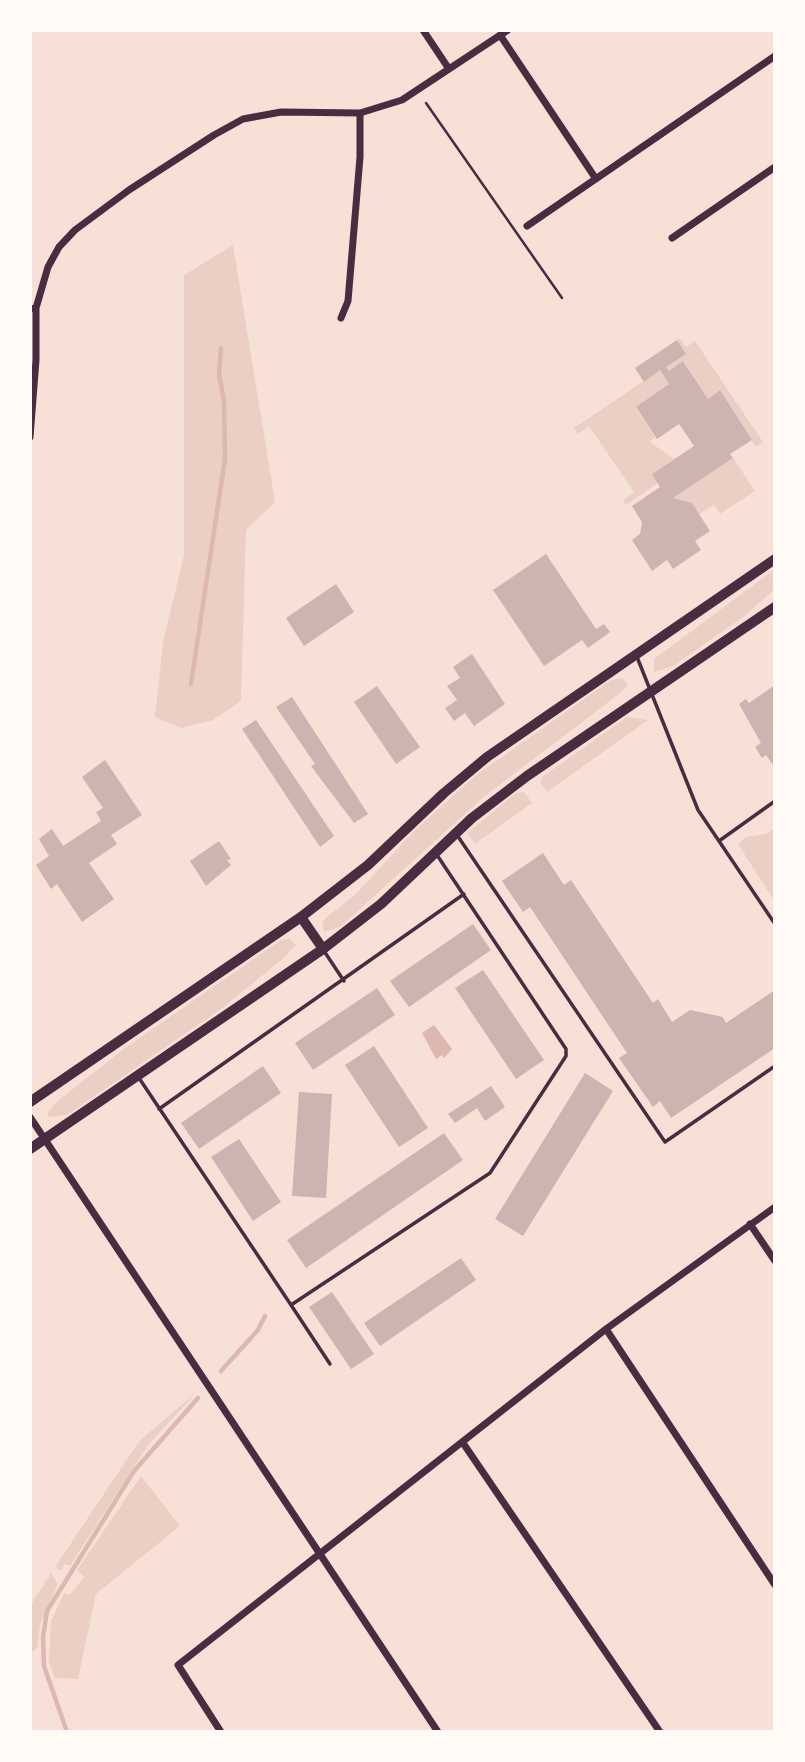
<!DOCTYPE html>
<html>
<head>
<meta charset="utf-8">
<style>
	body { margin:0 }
	#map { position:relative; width:805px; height:1762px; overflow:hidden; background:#f7e1d7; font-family:"Source Sans 3",sans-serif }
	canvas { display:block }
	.frame { position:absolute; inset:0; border:32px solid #fffaf5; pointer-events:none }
</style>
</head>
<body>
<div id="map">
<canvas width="805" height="1762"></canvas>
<div class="frame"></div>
</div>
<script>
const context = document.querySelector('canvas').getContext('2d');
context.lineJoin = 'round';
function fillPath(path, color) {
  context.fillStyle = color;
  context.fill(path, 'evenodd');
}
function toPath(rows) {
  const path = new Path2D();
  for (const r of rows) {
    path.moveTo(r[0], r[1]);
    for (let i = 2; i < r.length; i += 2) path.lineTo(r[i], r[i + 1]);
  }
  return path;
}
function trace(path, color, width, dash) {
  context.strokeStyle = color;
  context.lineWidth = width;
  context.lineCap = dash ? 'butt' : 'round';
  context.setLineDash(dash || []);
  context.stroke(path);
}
const green = toPath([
	[233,245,275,502,246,530,241,701,213,720,181,728,155,717,163,642,184,555,184,275],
	[679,338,686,347,695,341,763,442,756,447,720,390,708,399,684,361,669,371,666,367,686,354,677,340],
	[660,370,669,384,636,408,655,437,650,442,674,459,652,474,658,483,626,505,623,501,634,492,589,426,578,434,574,428],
	[733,458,755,491,720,514,714,505,699,514,692,503,673,498],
	[775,569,775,589,742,618,673,666,654,672,654,659],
	[623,678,628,685,619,694,485,796,340,927,324,932,322,922,328,916,355,895,414,831,475,776,611,680],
	[627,717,648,720,547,792,540,782,542,777],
	[524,792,532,803,475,844,467,833,516,793],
	[775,828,775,902,738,844,746,837,766,834],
	[290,939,296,945,285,957,221,1009,67,1115,49,1117,47,1114,55,1103,125,1048,281,940],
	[196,1393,148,1445,70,1566,65,1564,60,1571,55,1567,140,1440],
	[141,1476,180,1526,96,1594,78,1679,54,1678,49,1661,51,1621,64,1593,70,1595,84,1577,77,1570],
	[51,1573,58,1584,40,1625,37,1648,30,1654,30,1606]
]);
const water = toPath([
	[434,1025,452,1049,444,1058,442,1055,436,1059,422,1033]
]);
const stream = toPath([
	[191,684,225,459,224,401,219,374,221,348],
	[221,1371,258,1330,265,1316],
	[67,1732,44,1666,43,1637,47,1611,134,1471,198,1398]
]);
const building = toPath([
	[677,340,686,354,666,367,669,371,683,361,708,399,720,390,752,440,730,454,733,458,673,498,692,503,710,531,695,541,701,550,673,569,667,560,652,571,632,540,640,534,642,522,632,506,660,487,652,474,694,446,679,424,657,439,636,407,669,384,660,370,644,382,635,368],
	[546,554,596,629,604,624,610,632,588,648,582,640,544,666,493,590],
	[336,584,354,612,304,646,286,618],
	[472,654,505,704,474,726,465,713,454,721,445,708,457,700,447,686,460,678,453,667],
	[775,685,775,763,773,765,766,755,762,758,755,747,761,743,739,704,746,699,749,703],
	[377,686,420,747,396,764,354,702],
	[292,697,368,814,354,823,311,766,315,764,276,707],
	[256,720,334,836,320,847,242,729],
	[105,760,142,815,111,835,117,844,89,863,114,899,82,922,57,884,51,889,36,865,49,856,39,839,52,829,63,846,101,821,96,812,103,808,82,777],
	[219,841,231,859,227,860,231,865,206,886,190,861],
	[543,853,564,885,571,880,653,1003,658,999,672,1022,690,1010,723,1017,726,1023,775,990,775,1048,671,1118,660,1101,653,1107,619,1058,627,1053,530,907,523,912,502,881],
	[473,924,491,950,409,1007,390,981],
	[483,970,544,1060,516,1079,455,988],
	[377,988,395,1015,313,1070,295,1043],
	[374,1046,428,1128,399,1147,345,1065],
	[263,1066,281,1093,199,1149,181,1123],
	[585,1073,613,1091,523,1236,495,1219],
	[491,1086,505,1107,485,1121,477,1108,455,1123,448,1114],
	[299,1092,332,1094,326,1198,292,1196],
	[444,1133,463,1160,306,1268,287,1240],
	[239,1139,281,1202,253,1221,211,1157],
	[461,1258,476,1280,380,1346,364,1323],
	[332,1292,374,1354,351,1369,309,1307]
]);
const path = toPath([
	[426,103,562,298]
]);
const service = toPath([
	[637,657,698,810,775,924],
	[457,835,665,1142,775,1066],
	[719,841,775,801],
	[324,951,344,981],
	[139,1078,291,1305,490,1173,566,1056,566,1049,437,855],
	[159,1109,464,894],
	[291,1305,330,1364]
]);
const minor = toPath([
	[423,30,449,69],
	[500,35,596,179],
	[527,226,775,56],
	[672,238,775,167],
	[30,309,36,308,48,267,59,247,75,230,129,190,214,135,243,119,281,112,360,113,402,100,508,30],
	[341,318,348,301,360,157,360,113],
	[30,437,36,360,36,308],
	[30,1117,438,1732],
	[750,1224,775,1261],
	[606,1329,775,1585],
	[463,1443,660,1732],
	[221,1732,178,1665,606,1329,775,1207]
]);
const primary = toPath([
	[301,917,323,949],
	[30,1102,301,917,368,865,444,793,487,757,775,559],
	[30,1149,323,949,381,904,472,818,527,776,775,607]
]);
fillPath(green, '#ebcfc5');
fillPath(water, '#dcb8b0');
trace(stream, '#dcb8b0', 4.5);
fillPath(building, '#ccb4b1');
trace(path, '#4a2c40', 2.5);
trace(service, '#4a2c40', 3.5);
trace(minor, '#4a2c40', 7);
trace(primary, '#4a2c40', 10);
</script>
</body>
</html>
